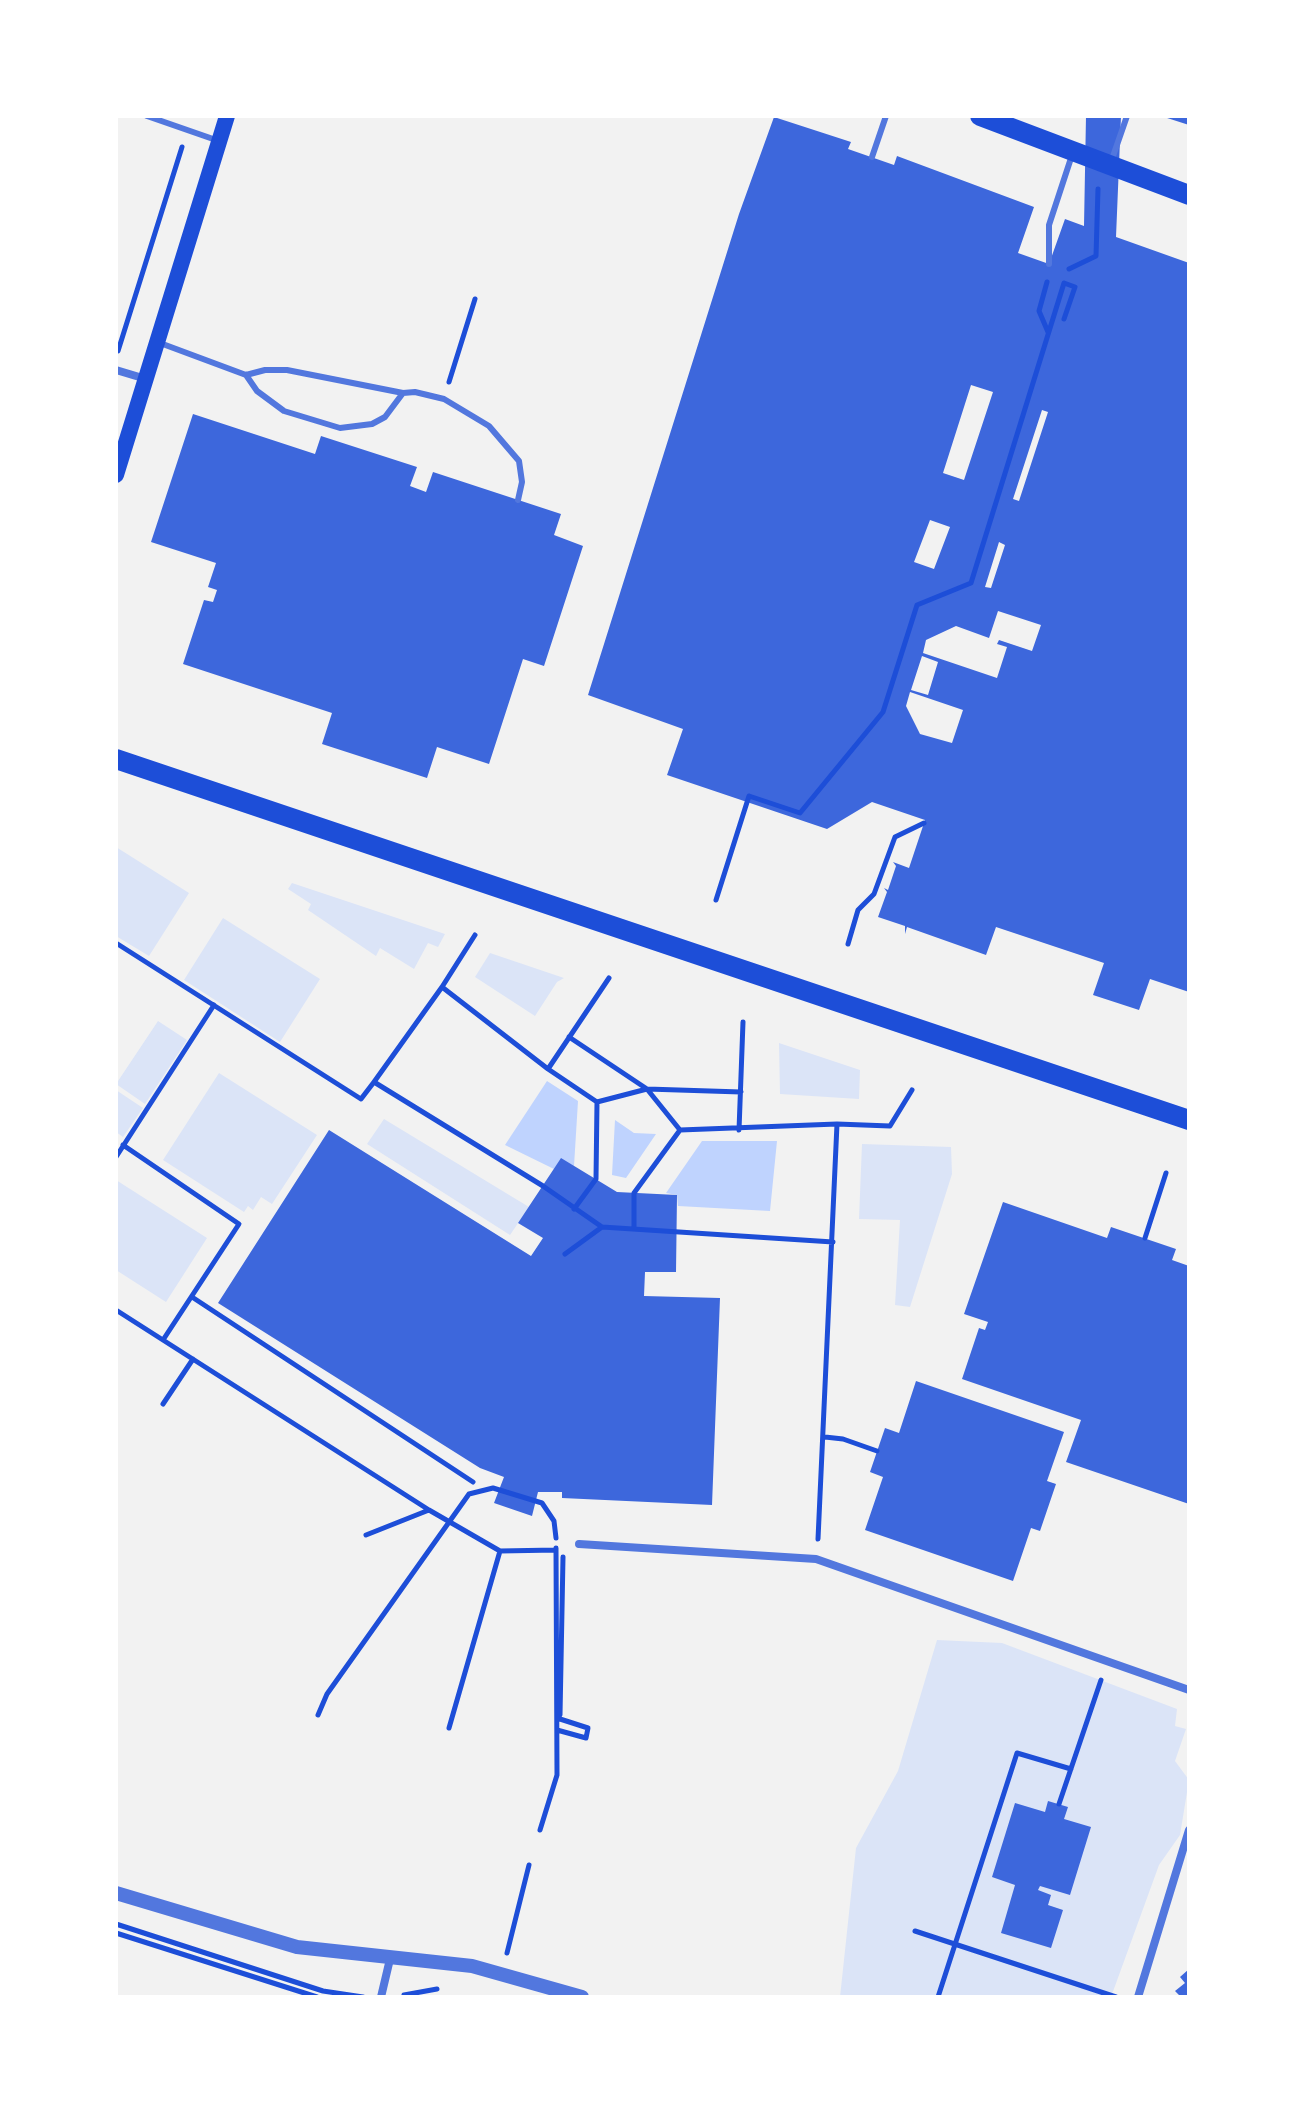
<!DOCTYPE html>
<html>
<head>
<meta charset="utf-8">
<style>
	body { margin:0 }
	#map { position:relative; width:1305px; height:2113px; overflow:hidden; background:#f2f2f2; font-family:"Public Sans",sans-serif }
	canvas { display:block }
	.frame { position:absolute; inset:0; border:118px solid #fff; pointer-events:none }
</style>
</head>
<body>
<div id="map">
<canvas width="1305" height="2113"></canvas>
<div class="frame"></div>
</div>
<script>
const context = document.querySelector('canvas').getContext('2d');
context.lineJoin = 'round';
function fillPath(path, color) {
  context.fillStyle = color;
  context.fill(path, 'evenodd');
}
function toPath(rows) {
  const path = new Path2D();
  for (const r of rows) {
    path.moveTo(r[0], r[1]);
    for (let i = 2; i < r.length; i += 2) path.lineTo(r[i], r[i + 1]);
  }
  return path;
}
function trace(path, color, width, dash) {
  context.strokeStyle = color;
  context.lineWidth = width;
  context.lineCap = dash ? 'butt' : 'round';
  context.setLineDash(dash || []);
  context.stroke(path);
}
const green = toPath([
	[116,847,189,893,149,956,116,936],
	[292,883,445,934,438,947,428,943,414,969,380,948,376,956,308,910,311,904,288,889],
	[223,918,320,979,280,1042,184,980],
	[490,953,564,978,557,982,535,1016,475,977],
	[158,1021,187,1040,145,1104,116,1084],
	[779,1043,860,1070,859,1099,780,1094],
	[219,1073,317,1135,272,1204,261,1197,253,1210,248,1206,244,1212,163,1160],
	[116,1090,143,1108,123,1137,116,1132],
	[384,1119,529,1207,510,1235,367,1144],
	[862,1144,951,1147,952,1174,910,1307,895,1305,900,1220,859,1219],
	[116,1180,207,1238,166,1302,116,1270],
	[937,1640,1002,1643,1177,1709,1175,1726,1186,1729,1175,1761,1189,1780,1180,1835,1159,1865,1111,1997,840,1997,856,1848,898,1771]
]);
const water = toPath([
	[547,1081,578,1101,574,1166,561,1159,554,1169,505,1145],
	[615,1120,634,1133,656,1134,626,1178,612,1175],
	[702,1141,777,1141,770,1211,678,1206,677,1195,666,1193]
]);
const building = toPath([
	[1086,116,1121,116,1116,237,1189,263,1189,992,1150,979,1139,1010,1093,995,1104,963,996,927,986,955,907,927,905,934,905,926,878,917,887,892,884,888,888,890,896,866,893,862,909,868,925,820,872,802,827,829,667,775,683,729,588,695,739,214,774,117,851,142,848,149,894,165,897,156,1034,207,1018,253,1049,264,1065,219,1084,226],
	[971,385,993,392,964,480,943,473],
	[1042,410,1048,412,1019,501,1013,499],
	[930,520,950,527,934,569,914,562],
	[999,542,1005,545,991,588,985,587],
	[998,611,1041,625,1032,651,999,640,997,644,1007,647,997,678,923,653,926,640,956,626,989,638],
	[922,656,938,662,928,695,911,690],
	[910,692,963,710,952,743,920,734,906,706],
	[1164,116,1189,116,1189,125,1164,117],
	[193,414,315,454,321,436,417,467,410,486,426,492,433,472,561,514,554,535,583,546,544,666,523,659,489,764,437,747,427,778,322,744,332,713,183,664,204,600,213,602,217,590,208,587,216,563,151,542],
	[329,1130,531,1256,543,1238,518,1223,561,1158,617,1192,677,1195,676,1272,645,1272,644,1296,720,1298,712,1505,562,1498,562,1492,538,1492,532,1516,494,1503,504,1477,480,1468,218,1303],
	[1003,1202,1107,1238,1111,1227,1176,1249,1172,1260,1189,1266,1189,1504,1066,1462,1081,1420,962,1379,979,1328,985,1330,988,1322,964,1314],
	[916,1381,1064,1432,1047,1481,1056,1484,1040,1531,1031,1528,1013,1581,865,1530,883,1477,870,1472,885,1428,899,1433],
	[1048,1801,1068,1807,1064,1819,1091,1827,1070,1895,1040,1886,1038,1890,1051,1895,1048,1905,1063,1910,1051,1948,1001,1933,1015,1885,992,1877,1015,1803,1045,1812],
	[1189,1969,1189,1997,1181,1997,1175,1991,1185,1983,1180,1977]
]);
const path = toPath([
	[1069,269,1096,256,1098,189],
	[1047,282,1039,311,1048,332],
	[118,351,182,147],
	[449,382,475,299],
	[716,900,749,796,800,813,883,712,917,605,971,583,1064,283,1075,287,1064,319],
	[475,935,442,987,548,1069,597,1102,596,1179,574,1209],
	[116,943,361,1099,374,1082],
	[848,944,858,910,874,894,895,837,924,823],
	[442,987,374,1082,543,1186,602,1227,833,1242],
	[569,1037,647,1089,741,1092],
	[548,1069,609,978],
	[597,1102,647,1089,680,1130],
	[739,1130,743,1022],
	[123,1145,239,1224,163,1340],
	[116,1157,214,1005],
	[634,1228,634,1193,680,1130,837,1124],
	[1145,1238,1166,1173],
	[565,1254,602,1227],
	[192,1297,473,1482],
	[116,1310,429,1510,366,1535],
	[163,1404,193,1359],
	[825,1437,843,1439,877,1451],
	[429,1510,500,1551,449,1728],
	[818,1539,837,1124,890,1126,912,1090],
	[500,1551,556,1550],
	[318,1715,327,1694,469,1494,493,1488,542,1503,554,1521,556,1538],
	[560,1715,563,1557],
	[557,1730,586,1738,588,1728,560,1719],
	[1059,1804,1101,1680],
	[540,1830,557,1775,556,1548],
	[116,1924,323,1991,363,1997],
	[915,1931,1116,1997],
	[116,1933,317,1997],
	[507,1953,529,1865],
	[404,1995,437,1989],
	[938,1997,1017,1753,1071,1769]
]);
const service = toPath([
	[147,116,216,140],
	[872,157,886,116],
	[1111,162,1127,116],
	[1049,264,1049,225,1072,155],
	[160,343,246,375,265,370,287,370,403,393,385,417,372,424,340,428,284,411,257,391,246,375],
	[403,393,415,392,444,399,489,426,519,461,522,482,518,500]
]);
const minor = toPath([
	[116,370,146,379],
	[579,1544,816,1559,1189,1690],
	[381,1997,390,1959],
	[1138,1997,1189,1830]
]);
const tertiary = toPath([
	[116,1893,297,1947,472,1966,582,1997]
]);
const secondary = toPath([
	[116,475,227,116]
]);
const primary = toPath([
	[980,116,1189,195],
	[116,759,1189,1120]
]);
fillPath(green, '#dbe4f7');
fillPath(water, '#bfd3fe');
fillPath(building, '#3d67dc');
trace(path, '#1d4ed8', 5);
trace(service, '#5277de', 6);
trace(minor, '#5277de', 8);
trace(tertiary, '#5277de', 14);
trace(secondary, '#1d4ed8', 16);
trace(primary, '#1d4ed8', 20);
</script>
</body>
</html>
